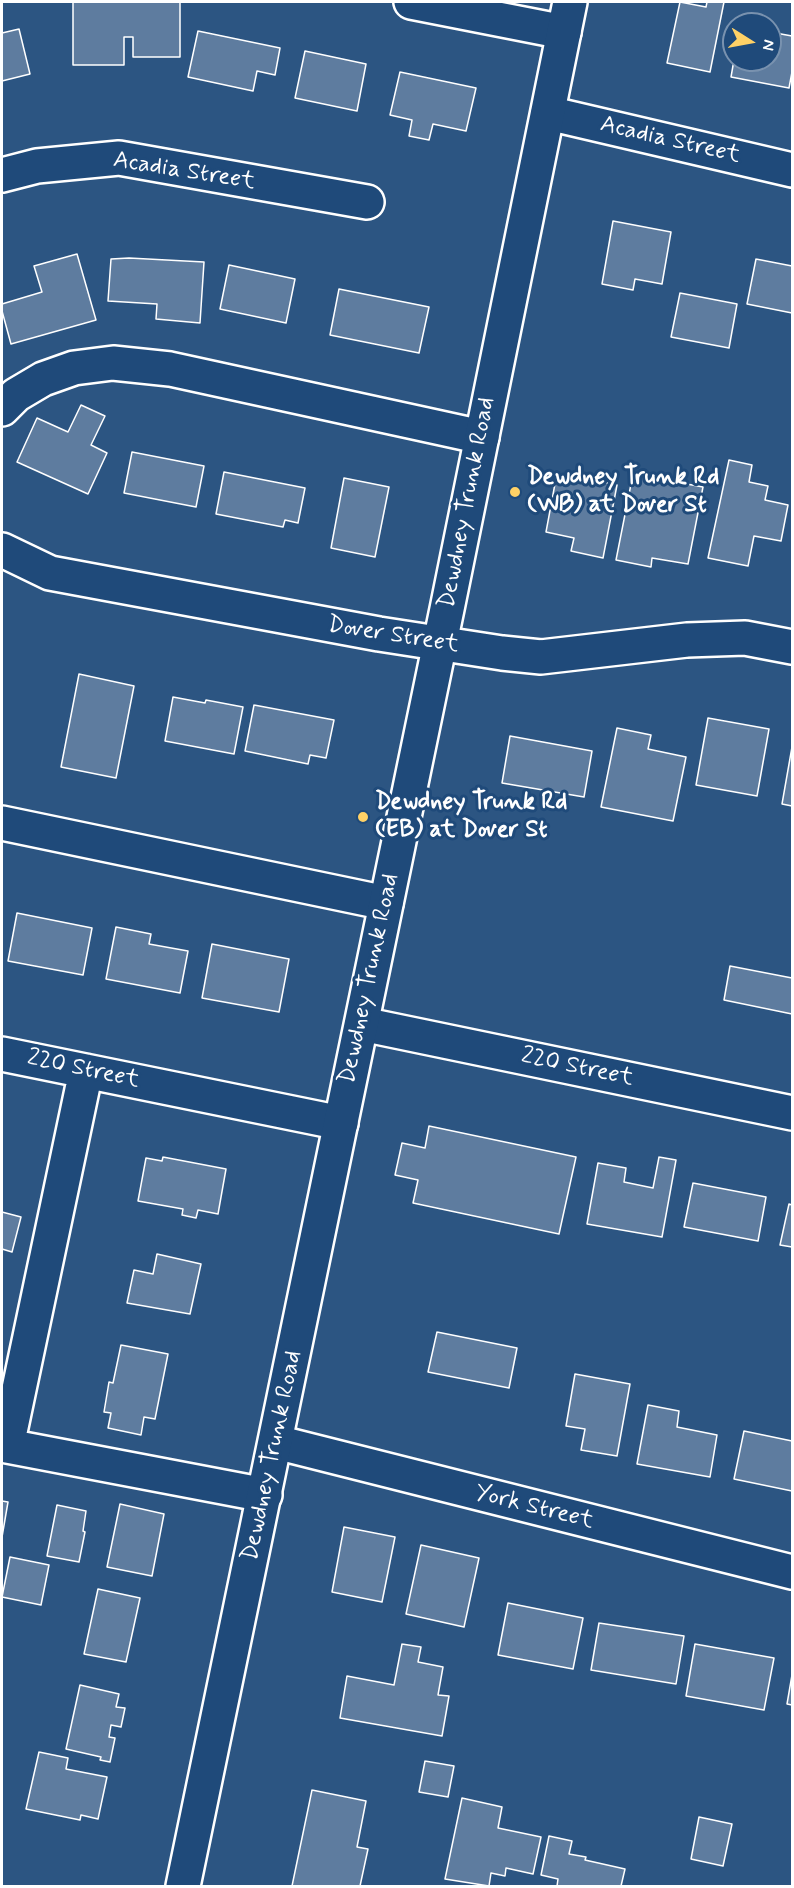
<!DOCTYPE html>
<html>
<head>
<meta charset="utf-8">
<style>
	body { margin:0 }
	#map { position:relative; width:794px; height:1888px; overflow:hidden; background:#2c5582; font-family:Mynerve,sans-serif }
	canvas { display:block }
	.frame { position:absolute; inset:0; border:3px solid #fff; pointer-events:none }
	.north { position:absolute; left:722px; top:12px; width:60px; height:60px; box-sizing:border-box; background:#1f4a7a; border:2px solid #7992af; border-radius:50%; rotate:101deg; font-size:16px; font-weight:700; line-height:24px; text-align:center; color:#fff }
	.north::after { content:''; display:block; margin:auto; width:21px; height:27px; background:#ffd166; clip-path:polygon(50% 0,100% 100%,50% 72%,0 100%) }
</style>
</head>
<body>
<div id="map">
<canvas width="794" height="1888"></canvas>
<div class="frame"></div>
<div class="north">N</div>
</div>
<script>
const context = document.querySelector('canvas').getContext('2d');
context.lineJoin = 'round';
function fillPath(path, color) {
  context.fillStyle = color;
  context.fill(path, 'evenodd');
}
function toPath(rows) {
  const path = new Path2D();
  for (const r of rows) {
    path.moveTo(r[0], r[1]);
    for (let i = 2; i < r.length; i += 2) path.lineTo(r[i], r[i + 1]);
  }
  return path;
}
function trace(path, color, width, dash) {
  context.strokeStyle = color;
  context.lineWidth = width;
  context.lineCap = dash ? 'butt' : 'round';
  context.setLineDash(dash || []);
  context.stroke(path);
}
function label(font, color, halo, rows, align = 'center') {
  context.font = font + ' Mynerve,sans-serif';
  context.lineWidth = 6;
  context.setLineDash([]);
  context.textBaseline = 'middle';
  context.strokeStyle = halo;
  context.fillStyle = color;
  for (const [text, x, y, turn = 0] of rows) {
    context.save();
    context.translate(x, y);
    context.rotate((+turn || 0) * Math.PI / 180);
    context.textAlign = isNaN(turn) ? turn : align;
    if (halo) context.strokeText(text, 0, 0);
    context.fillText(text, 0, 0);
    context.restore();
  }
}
const building = toPath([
	[73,2,180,2,180,57,133,57,133,37,124,37,124,65,73,65,73,2],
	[680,2,706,7,707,2,724,2,710,72,667,63,680,2],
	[19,29,30,74,2,81,2,33,19,29],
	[198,31,280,48,275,75,257,71,253,91,188,77,198,31],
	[770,32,792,36,792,72,789,88,731,77,734,60,770,60,770,32],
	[305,51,366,64,357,111,295,98,305,51],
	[400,72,476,88,466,131,433,124,429,140,409,136,412,120,390,115,400,72],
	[613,221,671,232,662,284,635,279,633,290,602,284,613,221],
	[77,254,96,320,11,344,2,311,2,304,42,292,34,266,77,254],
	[129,258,204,262,200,323,156,319,157,304,108,301,111,259,129,258],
	[756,259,792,266,792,313,747,304,756,259],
	[229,265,295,279,286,323,220,309,229,265],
	[339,289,429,307,419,353,330,335,339,289],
	[680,293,737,304,729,348,671,337,680,293],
	[81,405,105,416,91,445,107,453,88,494,17,462,37,418,68,432,81,405],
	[132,452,204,466,196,507,124,493,132,452],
	[729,460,752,465,749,482,768,486,765,500,788,505,781,541,754,536,748,566,708,558,729,460],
	[224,472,305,488,298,523,285,520,283,527,216,514,224,472],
	[557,473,617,485,603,558,571,551,574,538,546,532,557,473],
	[633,474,703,487,688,564,652,558,651,567,616,560,633,474],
	[344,478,389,487,375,557,331,548,344,478],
	[79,674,134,686,116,778,61,767,79,674],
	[173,697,205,703,206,700,243,707,234,754,165,741,173,697],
	[254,705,334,720,326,758,310,755,308,764,245,751,254,705],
	[708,718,769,729,757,796,696,785,708,718],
	[617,728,651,735,648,749,686,757,673,821,601,807,617,728],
	[510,736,592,751,584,797,502,783,510,736],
	[792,747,792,806,782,804,792,747],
	[17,913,92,928,83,975,8,961,17,913],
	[116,927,151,934,149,944,188,951,180,993,106,979,116,927],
	[212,944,289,959,279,1012,202,998,212,944],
	[730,966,792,978,792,1014,724,1000,730,966],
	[429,1126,576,1157,559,1234,413,1203,418,1180,395,1175,402,1143,425,1148,429,1126],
	[163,1157,226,1169,218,1214,198,1210,196,1218,182,1215,183,1209,138,1201,146,1158,162,1161,163,1157],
	[659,1157,676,1160,662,1237,587,1224,598,1163,626,1168,624,1182,653,1188,659,1157],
	[693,1183,766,1197,758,1241,684,1227,693,1183],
	[789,1204,792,1205,792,1247,780,1245,789,1204],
	[2,1212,21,1217,12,1252,2,1249,2,1212],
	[157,1254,201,1264,190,1314,127,1303,134,1270,153,1274,157,1254],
	[437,1332,517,1348,509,1388,428,1372,437,1332],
	[121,1345,168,1354,155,1419,144,1417,141,1435,108,1428,111,1413,104,1412,109,1382,113,1383,121,1345],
	[575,1374,630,1384,617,1456,581,1450,585,1429,566,1426,575,1374],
	[648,1405,679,1411,677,1427,717,1435,710,1477,637,1464,648,1405],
	[744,1431,792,1441,792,1491,734,1479,744,1431],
	[2,1501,8,1502,2,1537,2,1501],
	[120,1504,164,1514,152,1576,107,1567,120,1504],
	[57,1505,86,1511,83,1531,85,1532,79,1562,47,1556,57,1505],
	[344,1527,395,1537,382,1602,332,1592,344,1527],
	[421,1545,479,1558,464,1627,406,1614,421,1545],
	[10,1557,49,1565,41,1605,2,1597,10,1557],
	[98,1589,140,1598,126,1662,84,1654,98,1589],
	[508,1603,583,1618,573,1669,498,1655,508,1603],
	[599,1623,684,1636,676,1684,591,1670,599,1623],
	[402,1644,421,1647,418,1662,443,1667,438,1695,449,1696,442,1736,340,1718,347,1676,394,1685,402,1644],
	[695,1644,774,1658,764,1710,686,1696,695,1644],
	[792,1675,792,1705,787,1704,792,1675],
	[80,1685,119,1694,116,1707,125,1708,121,1727,111,1725,109,1737,115,1738,110,1762,100,1760,101,1757,66,1749,80,1685],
	[39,1752,68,1758,66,1769,107,1777,98,1819,81,1815,80,1820,26,1809,39,1752],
	[425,1761,454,1766,448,1797,419,1792,425,1761],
	[312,1790,366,1801,357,1847,368,1849,360,1886,292,1886,312,1790],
	[462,1798,502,1807,498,1828,541,1837,533,1874,506,1868,505,1876,491,1873,489,1886,445,1879,462,1798],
	[699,1817,732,1824,723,1866,691,1859,699,1817],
	[549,1836,572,1841,569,1854,586,1857,585,1860,625,1869,621,1886,557,1886,558,1879,541,1875,549,1836]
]);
const minor = toPath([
	[411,2,564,32],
	[548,113,792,170],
	[2,175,37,166,119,158,367,202],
	[2,409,16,395,43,379,74,368,113,363,170,369,482,437],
	[2,550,50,573,379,634,502,653,541,657,687,640,745,638,792,647],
	[2,823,386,903],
	[362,1024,792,1113],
	[2,1054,341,1123],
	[276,1442,792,1572],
	[2,1445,265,1495],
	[7,1446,86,1071]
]);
const major = toPath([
	[183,1886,447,609,570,2]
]);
const markers = [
	[515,492,6,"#ffd166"],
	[363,817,6,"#ffd166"]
];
const streetNames = [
	["Acadia Street",670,141,13],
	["Acadia Street",184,172,9],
	["Dewdney Trunk Road",468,503,-79],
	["Dover Street",393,636,9],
	["Dewdney Trunk Road",370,979,-78],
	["220 Street",577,1068,12],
	["220 Street",83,1070,12],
	["Dewdney Trunk Road",273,1456,-78],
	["York Street",534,1508,14]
];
const poiNames = [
	["Dewdney Trunk Rd",527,478],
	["(WB) at Dover St",527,506],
	["Dewdney Trunk Rd",375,803],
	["(EB) at Dover St",375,831]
];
fillPath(building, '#5e7c9f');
trace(building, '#fff', 1.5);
trace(minor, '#fff', 38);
trace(major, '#fff', 38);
trace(minor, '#1f4a7a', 33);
trace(major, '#1f4a7a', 33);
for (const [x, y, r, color] of markers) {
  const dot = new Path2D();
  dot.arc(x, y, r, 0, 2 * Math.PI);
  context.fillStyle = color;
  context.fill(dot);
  trace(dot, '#1f4a7a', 2);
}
label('24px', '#fff', '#1f4a7a', streetNames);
label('bold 24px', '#fff', '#1f4a7a', poiNames, 'left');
</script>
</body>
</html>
